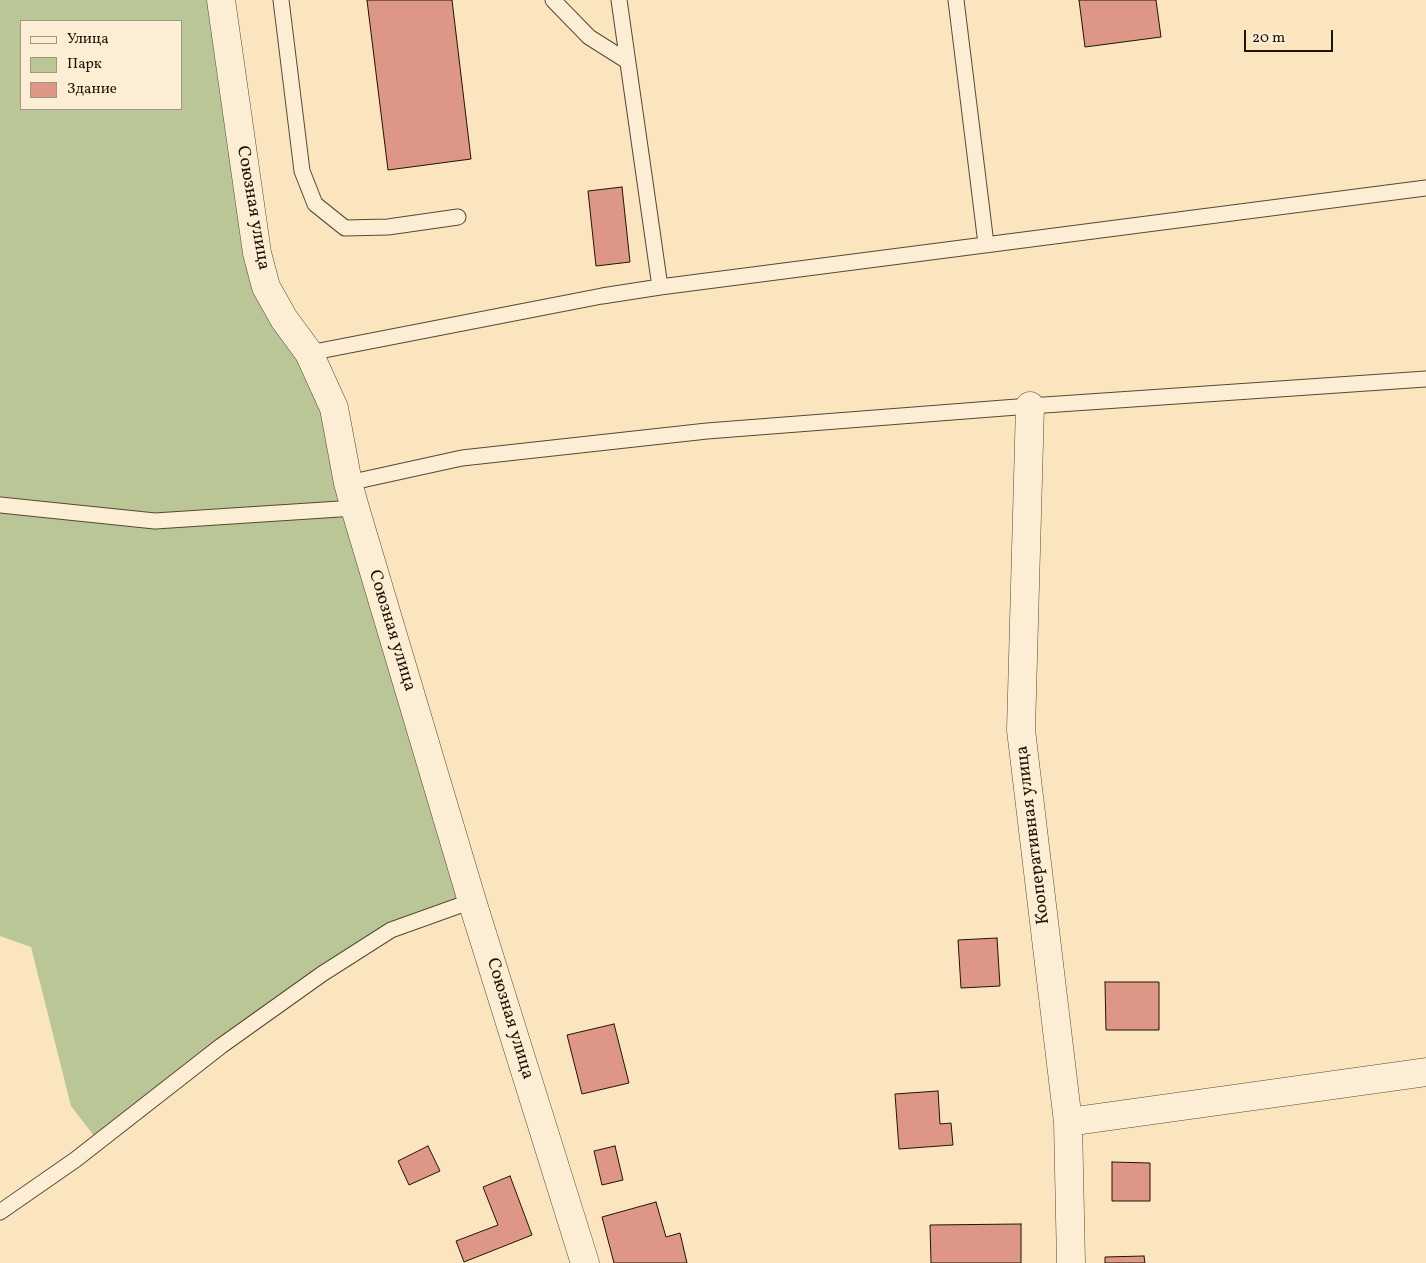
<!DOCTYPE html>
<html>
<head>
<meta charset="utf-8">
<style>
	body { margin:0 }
	#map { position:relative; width:1426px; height:1263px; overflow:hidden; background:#fbe5be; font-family:Vollkorn,serif }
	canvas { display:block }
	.legend { position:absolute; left:20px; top:20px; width:162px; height:90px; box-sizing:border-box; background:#fceed5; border:1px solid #a49782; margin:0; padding:6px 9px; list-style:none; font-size:15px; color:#201406 }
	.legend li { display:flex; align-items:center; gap:10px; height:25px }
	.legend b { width:25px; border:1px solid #a49782 }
	.scale { position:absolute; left:1244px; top:30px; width:89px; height:22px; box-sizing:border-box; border:2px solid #201406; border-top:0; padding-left:6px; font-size:15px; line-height:18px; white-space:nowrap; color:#201406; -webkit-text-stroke:4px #fceed5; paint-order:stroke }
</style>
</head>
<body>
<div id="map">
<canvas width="1426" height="1263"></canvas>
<ul class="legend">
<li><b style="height:6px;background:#fceed5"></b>Улица</li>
<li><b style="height:14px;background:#bac695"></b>Парк</li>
<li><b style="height:14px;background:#de9686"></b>Здание</li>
</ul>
<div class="scale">20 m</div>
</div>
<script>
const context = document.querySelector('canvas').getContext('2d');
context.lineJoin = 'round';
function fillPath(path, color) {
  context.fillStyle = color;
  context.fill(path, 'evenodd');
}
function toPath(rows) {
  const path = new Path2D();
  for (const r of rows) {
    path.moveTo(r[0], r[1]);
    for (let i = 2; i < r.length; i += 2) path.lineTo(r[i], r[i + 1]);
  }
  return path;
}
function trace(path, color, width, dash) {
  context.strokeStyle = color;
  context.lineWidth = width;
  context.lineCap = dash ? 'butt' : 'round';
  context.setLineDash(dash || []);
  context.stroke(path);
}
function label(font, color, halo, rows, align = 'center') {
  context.font = font + ' Vollkorn,serif';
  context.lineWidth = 5;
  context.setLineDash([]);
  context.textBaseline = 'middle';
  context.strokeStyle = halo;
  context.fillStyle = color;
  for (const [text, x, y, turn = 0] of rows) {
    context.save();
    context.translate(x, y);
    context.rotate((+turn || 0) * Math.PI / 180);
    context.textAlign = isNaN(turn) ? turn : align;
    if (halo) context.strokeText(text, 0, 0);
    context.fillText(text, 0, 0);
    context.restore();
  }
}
const green = toPath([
	[0,0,221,0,257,253,309,353,472,901,391,930,98,1141,71,1106,31,947,0,936],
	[21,21,181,21,181,109,21,109]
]);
const building = toPath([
	[367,0,452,0,471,159,388,170,367,0],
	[1079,0,1156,0,1161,37,1085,47,1079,0],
	[622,187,630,262,596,266,588,191,622,187],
	[997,938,1000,986,961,988,958,940,997,938],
	[1105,982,1159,982,1159,1030,1106,1030,1105,982],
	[614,1024,629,1083,582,1094,567,1035,614,1024],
	[938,1091,940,1124,951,1123,953,1145,899,1149,895,1094,938,1091],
	[428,1146,440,1171,409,1185,398,1161,428,1146],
	[615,1146,623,1180,602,1185,594,1151,615,1146],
	[1112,1162,1150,1163,1150,1201,1112,1201,1112,1162],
	[510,1176,532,1235,464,1262,456,1241,498,1225,483,1187,510,1176],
	[656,1202,666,1237,680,1233,687,1263,614,1263,602,1217,656,1202],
	[1021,1224,1021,1263,931,1263,930,1225,1021,1224],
	[1144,1256,1145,1263,1105,1263,1105,1257,1144,1256]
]);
const lane = toPath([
	[281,0,302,171,315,204,345,228,388,227,458,217],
	[553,0,589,37,627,61],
	[619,0,660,287],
	[956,0,986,244],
	[309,353,602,296,660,287,1426,188],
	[348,483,462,458,707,431,1030,406,1426,379],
	[0,505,155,521,355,508],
	[0,1212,75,1160,221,1046,322,974,391,930,472,901]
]);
const street = toPath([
	[221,0,257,253,266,287,284,319,309,353,334,408,348,483,355,508,472,901,585,1263],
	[1030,406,1021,730,1068,1122,1071,1263],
	[1068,1122,1426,1072]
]);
const streetNames = [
	["Союзная улица",252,208,80],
	["Союзная улица",391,631,73],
	["Кооперативная улица",1034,835,-97],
	["Союзная улица",509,1019,73]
];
fillPath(green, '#bac695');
fillPath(building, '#de9686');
trace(building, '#201406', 1);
trace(lane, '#574834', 17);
trace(street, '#574834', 29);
trace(lane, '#fceed5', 15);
trace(street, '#fceed5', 28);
label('18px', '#201406', '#fceed5', streetNames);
</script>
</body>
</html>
